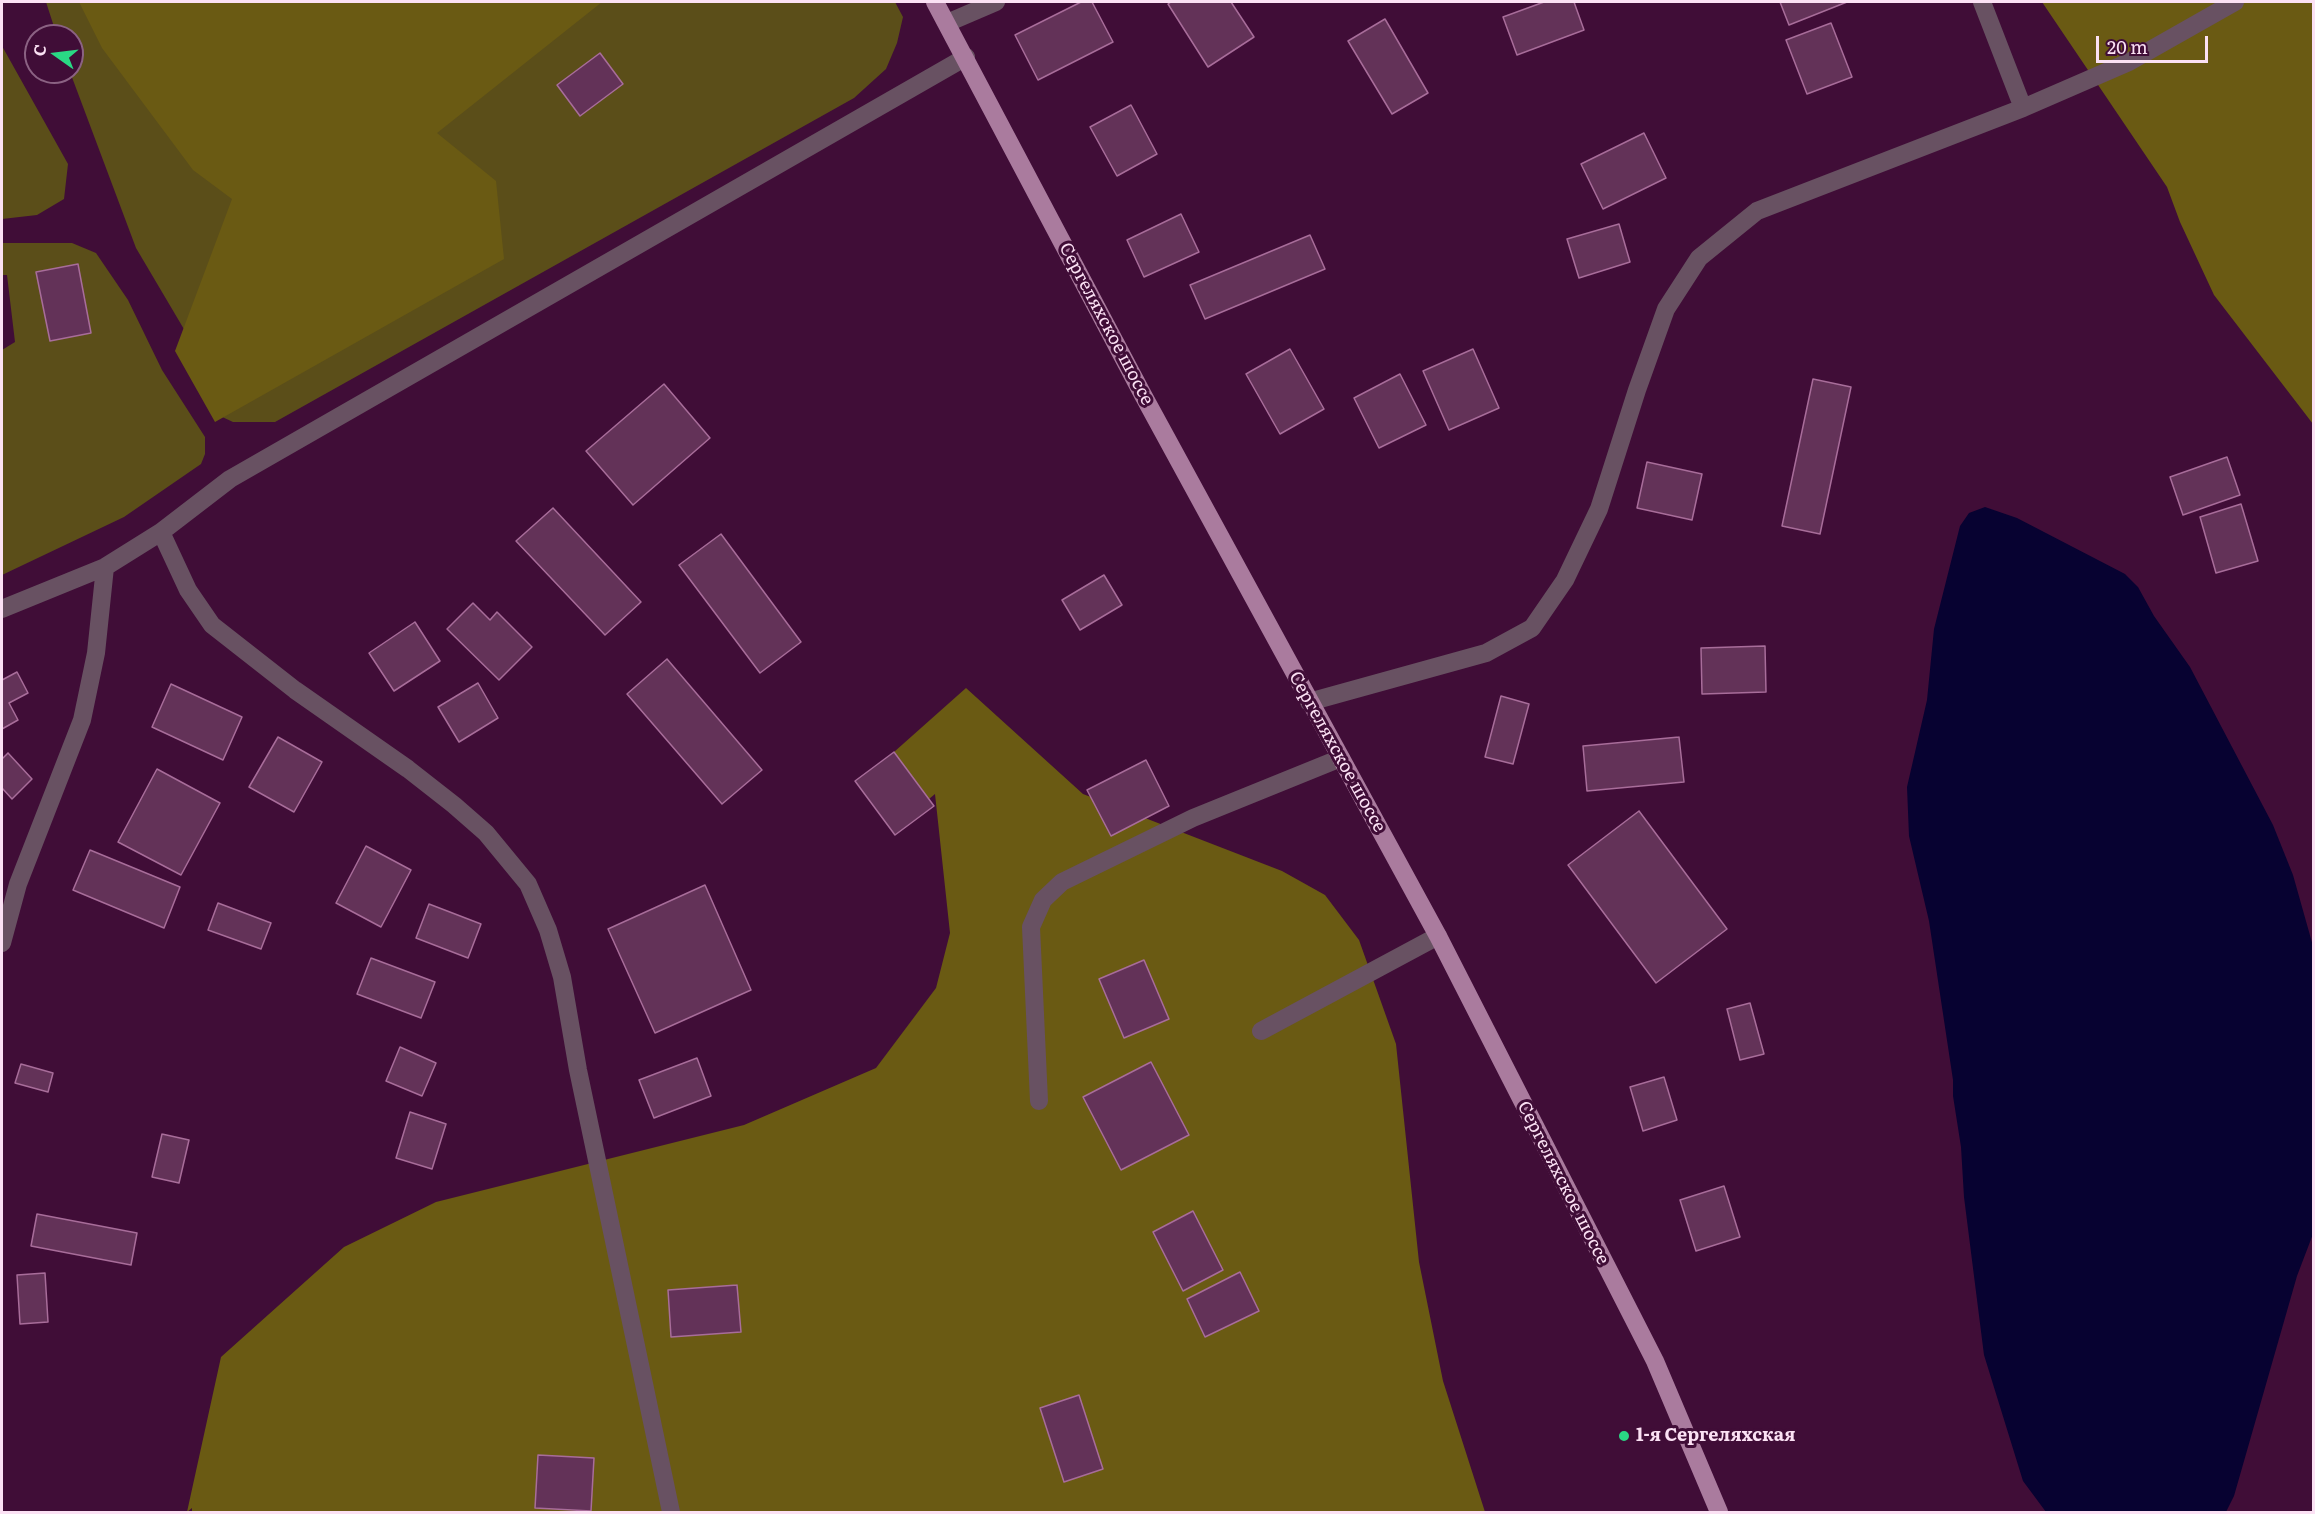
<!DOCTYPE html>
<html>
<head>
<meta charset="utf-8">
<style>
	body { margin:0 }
	#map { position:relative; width:2315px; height:1514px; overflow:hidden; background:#400d37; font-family:Literata,serif }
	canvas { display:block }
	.frame { position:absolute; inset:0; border:3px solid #fbe1f4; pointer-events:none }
	.north { position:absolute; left:24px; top:24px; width:60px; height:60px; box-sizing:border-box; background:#400d37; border:2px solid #8b6283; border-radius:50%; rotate:284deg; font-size:16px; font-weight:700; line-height:24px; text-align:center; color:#fbe1f4 }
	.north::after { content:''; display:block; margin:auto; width:21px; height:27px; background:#2ad884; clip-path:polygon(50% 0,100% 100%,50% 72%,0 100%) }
	.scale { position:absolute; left:2096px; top:36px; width:112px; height:27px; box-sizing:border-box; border:3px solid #fbe1f4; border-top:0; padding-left:8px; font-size:18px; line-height:21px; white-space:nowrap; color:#fbe1f4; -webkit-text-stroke:4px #400d37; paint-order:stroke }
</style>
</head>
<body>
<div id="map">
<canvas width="2315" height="1514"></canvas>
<div class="frame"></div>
<div class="north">С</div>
<div class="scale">20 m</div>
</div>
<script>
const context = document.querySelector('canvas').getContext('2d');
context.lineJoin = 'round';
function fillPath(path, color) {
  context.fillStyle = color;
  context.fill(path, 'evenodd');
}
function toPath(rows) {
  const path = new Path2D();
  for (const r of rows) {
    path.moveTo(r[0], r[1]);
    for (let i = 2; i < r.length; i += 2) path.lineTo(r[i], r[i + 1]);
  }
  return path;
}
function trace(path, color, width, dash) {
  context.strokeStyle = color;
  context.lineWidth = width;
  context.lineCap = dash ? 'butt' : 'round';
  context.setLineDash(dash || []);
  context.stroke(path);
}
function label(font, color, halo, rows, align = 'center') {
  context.font = font + ' Literata,serif';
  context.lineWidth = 6;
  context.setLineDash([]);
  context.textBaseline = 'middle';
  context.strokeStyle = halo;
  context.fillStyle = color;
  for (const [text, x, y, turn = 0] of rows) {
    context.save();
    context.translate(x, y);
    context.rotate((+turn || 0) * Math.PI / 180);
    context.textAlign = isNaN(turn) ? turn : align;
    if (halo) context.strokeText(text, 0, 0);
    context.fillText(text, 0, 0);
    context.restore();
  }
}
const green = toPath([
	[46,2,895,2,903,17,897,43,886,69,854,98,275,422,233,422,218,415,188,336,136,248,70,72,72,72,72,36,57,36],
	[2,46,68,164,64,199,37,215,2,219],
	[2,243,72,243,96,253,128,300,162,370,205,437,205,454,201,464,124,517,2,575,2,350,15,342,7,275,2,275]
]);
const forest = toPath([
	[79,2,602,2,437,133,496,181,504,259,215,422,175,351,232,199,193,170,102,48],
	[2042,2,2313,2,2313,424,2214,295,2180,222,2167,187],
	[966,688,1083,794,1282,871,1325,895,1359,940,1396,1044,1419,1262,1443,1381,1485,1512,192,1512,192,1508,187,1512,221,1357,344,1247,436,1202,744,1125,876,1068,936,988,950,933,935,794,929,799,894,752]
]);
const water = toPath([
	[1985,507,2017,518,2125,574,2138,587,2154,616,2190,667,2273,825,2293,875,2313,946,2313,1234,2297,1276,2234,1496,2226,1512,2046,1512,2023,1481,1984,1355,1964,1197,1961,1147,1953,1096,1953,1080,1929,921,1909,836,1907,787,1927,700,1934,629,1960,526,1969,513]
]);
const building = toPath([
	[1081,2,1092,2,1113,42,1038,80,1015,35,1081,2],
	[1171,2,1231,2,1254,37,1208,67,1168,4,1171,2],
	[1544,2,1574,2,1584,30,1517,55,1503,17,1544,2],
	[1780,2,1847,2,1789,25,1780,2],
	[1385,19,1428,93,1392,114,1348,41,1385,19],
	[1831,23,1852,77,1807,94,1786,40,1831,23],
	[600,53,623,84,580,116,557,85,600,53],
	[1131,105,1157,154,1117,176,1090,127,1131,105],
	[1644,133,1666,178,1603,209,1581,164,1644,133],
	[1181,214,1199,252,1144,277,1127,240,1181,214],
	[1619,224,1630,262,1579,278,1567,239,1619,224],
	[1310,235,1325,269,1205,319,1190,285,1310,235],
	[78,264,91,333,50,341,36,272,78,264],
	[1290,349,1324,409,1280,434,1246,374,1290,349],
	[1473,349,1499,408,1449,430,1423,371,1473,349],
	[1400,374,1426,425,1379,448,1354,398,1400,374],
	[1813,379,1851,387,1820,534,1782,526,1813,379],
	[664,384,710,438,633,505,586,451,664,384],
	[2227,457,2240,495,2183,515,2170,477,2227,457],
	[1647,462,1702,474,1692,520,1637,508,1647,462],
	[2241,504,2258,561,2216,573,2200,517,2241,504],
	[553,508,641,602,605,635,516,541,553,508],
	[721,534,801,642,760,673,679,565,721,534],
	[1104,575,1122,605,1080,630,1062,600,1104,575],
	[473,603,490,620,497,612,532,647,499,680,447,629,473,603],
	[415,622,440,661,394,691,369,653,415,622],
	[1765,646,1766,692,1702,694,1701,648,1765,646],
	[667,659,762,770,722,804,627,694,667,659],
	[17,672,28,693,9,703,18,720,2,729,2,680,17,672],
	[478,683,498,718,459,742,438,707,478,683],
	[171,684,242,717,223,760,152,727,171,684],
	[1501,696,1529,704,1513,764,1485,757,1501,696],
	[278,737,322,762,294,812,249,787,278,737],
	[1679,737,1684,782,1587,791,1583,746,1679,737],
	[894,752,934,806,895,835,855,781,894,752],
	[8,753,32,779,12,799,2,788,2,759,8,753],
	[1146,760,1169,806,1111,836,1087,790,1146,760],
	[157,769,220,803,181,875,118,842,157,769],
	[1639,811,1727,929,1656,983,1568,865,1639,811],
	[366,846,411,870,381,927,336,903,366,846],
	[90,850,180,887,164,928,73,890,90,850],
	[705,885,751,990,655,1033,608,929,705,885],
	[218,903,271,923,261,949,208,930,218,903],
	[429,904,481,924,468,958,416,938,429,904],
	[371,958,435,982,421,1018,357,994,371,958],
	[1144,960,1169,1019,1124,1038,1099,979,1144,960],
	[1750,1003,1764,1054,1740,1060,1727,1009,1750,1003],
	[400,1047,436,1063,422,1096,386,1081,400,1047],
	[697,1058,711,1096,654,1118,639,1080,697,1058],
	[1151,1062,1189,1135,1121,1170,1083,1097,1151,1062],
	[21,1064,53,1073,48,1092,15,1083,21,1064],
	[1664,1077,1677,1120,1643,1131,1630,1087,1664,1077],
	[410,1112,446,1124,432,1169,396,1158,410,1112],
	[162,1134,189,1140,179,1183,152,1177,162,1134],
	[1724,1186,1740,1237,1696,1251,1680,1200,1724,1186],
	[1193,1211,1223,1270,1183,1291,1153,1232,1193,1211],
	[37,1214,137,1233,131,1265,31,1246,37,1214],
	[1240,1272,1259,1311,1205,1337,1187,1299,1240,1272],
	[45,1273,48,1322,20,1324,17,1275,45,1273],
	[737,1285,741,1332,671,1337,668,1290,737,1285],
	[1079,1395,1103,1469,1064,1482,1040,1408,1079,1395],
	[538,1455,594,1458,591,1511,535,1508,538,1455]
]);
const minor = toPath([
	[1982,2,2023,108],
	[947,23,996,2],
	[161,532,188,590,212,625,295,690,408,769,454,805,486,833,528,884,548,930,562,977,578,1070,671,1512],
	[2,609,105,567,161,532,230,479,966,57],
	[1309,702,1486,653,1532,628,1565,580,1599,509,1637,390,1666,309,1699,258,1757,211,2023,108,2129,62,2235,2],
	[2,943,18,884,82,720,96,653,105,567],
	[1261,1031,1438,936],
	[1039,1101,1031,927,1043,900,1062,882,1193,818,1341,758]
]);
const major = toPath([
	[935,2,1143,395,1438,936,1655,1361,1719,1512]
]);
const markers = [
	[1624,1436,6,"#2ad884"]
];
const streetNames = [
	["Сергеляхское шоссе",1106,324,62],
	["Сергеляхское шоссе",1337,752,61],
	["Сергеляхское шоссе",1563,1183,63]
];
const poiNames = [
	["1-я Сергеляхская",1636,1436]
];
fillPath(green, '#5b4e19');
fillPath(forest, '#6a5a13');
fillPath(water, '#070231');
fillPath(building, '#633258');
trace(building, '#a86d9a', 1.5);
trace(minor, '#685162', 18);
trace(major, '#aa7b9e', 18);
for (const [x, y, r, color] of markers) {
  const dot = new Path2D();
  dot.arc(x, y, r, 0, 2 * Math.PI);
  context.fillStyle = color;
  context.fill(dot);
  trace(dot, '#400d37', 2);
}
label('18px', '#fbe1f4', '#400d37', streetNames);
label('bold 18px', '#fbe1f4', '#400d37', poiNames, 'left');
</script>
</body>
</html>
